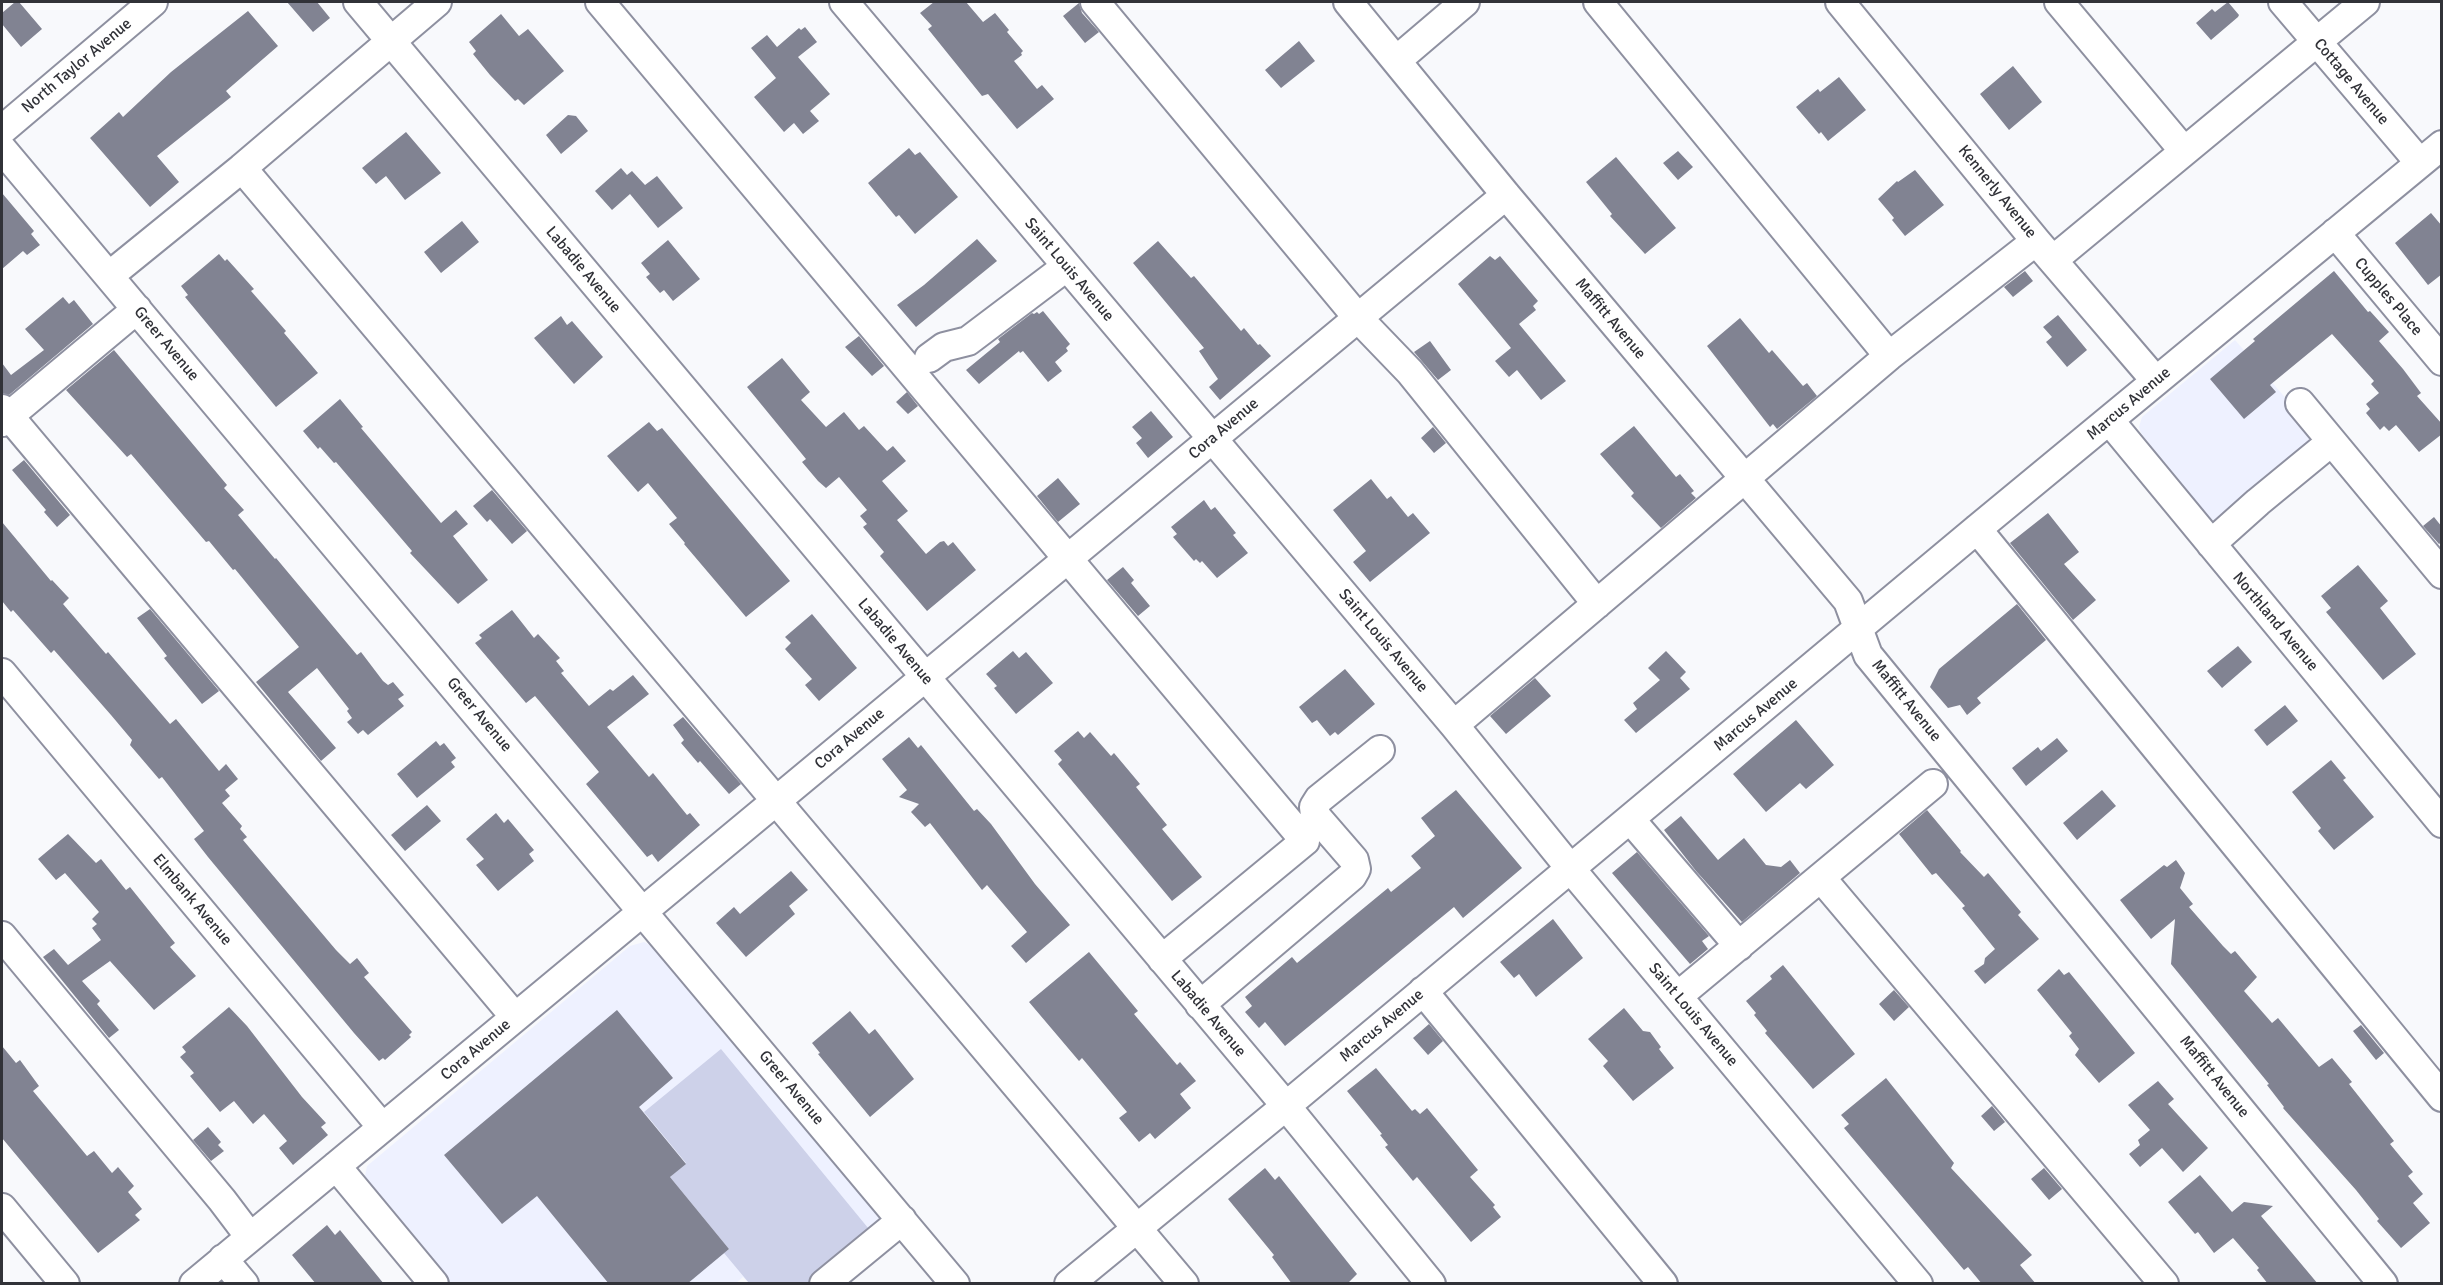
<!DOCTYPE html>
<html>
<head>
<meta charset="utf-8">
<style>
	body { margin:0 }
	#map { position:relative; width:2443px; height:1285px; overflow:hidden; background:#f8f9fc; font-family:Signika,sans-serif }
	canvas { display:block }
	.frame { position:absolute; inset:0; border:3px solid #313238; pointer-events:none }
</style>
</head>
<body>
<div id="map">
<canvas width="2443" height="1285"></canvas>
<div class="frame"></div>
</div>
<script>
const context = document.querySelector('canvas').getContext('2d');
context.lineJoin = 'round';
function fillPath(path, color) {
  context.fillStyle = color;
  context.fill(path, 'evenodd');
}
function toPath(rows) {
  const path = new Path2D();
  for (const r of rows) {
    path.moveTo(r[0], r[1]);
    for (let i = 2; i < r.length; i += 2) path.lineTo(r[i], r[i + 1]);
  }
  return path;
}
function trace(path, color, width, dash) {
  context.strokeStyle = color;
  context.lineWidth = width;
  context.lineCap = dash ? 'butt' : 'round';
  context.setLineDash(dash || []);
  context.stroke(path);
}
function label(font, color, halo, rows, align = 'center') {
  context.font = font + ' Signika,sans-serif';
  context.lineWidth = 4.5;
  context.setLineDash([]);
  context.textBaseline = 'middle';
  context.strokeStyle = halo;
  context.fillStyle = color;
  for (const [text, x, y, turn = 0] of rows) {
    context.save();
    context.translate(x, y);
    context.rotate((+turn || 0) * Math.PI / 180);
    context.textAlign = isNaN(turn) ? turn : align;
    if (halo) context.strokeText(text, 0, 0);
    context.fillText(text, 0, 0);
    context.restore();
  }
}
const built = toPath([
	[2235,340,2324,442,2216,532,2141,433,2139,427,2142,417],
	[644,942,659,950,886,1224,749,1283,743,1277,735,1284,451,1283,370,1189,365,1176,367,1166,630,946]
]);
const green = toPath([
	[721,1049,873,1234,813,1283,749,1283,724,1253,729,1249,670,1177,686,1163,644,1112]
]);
const building = toPath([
	[15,2,19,2,42,29,21,47,2,24,2,13],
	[287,2,317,2,330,18,313,32],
	[934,2,966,2,983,22,995,13,1009,30,1007,32,1023,51,1021,53,1022,55,1014,61,1037,89,1042,85,1054,99,1017,129,988,94,982,96,928,29,932,26,920,13],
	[2228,2,2239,15,2238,17,2211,40,2196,23,2212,9,2215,12],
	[1079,3,1082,13,1099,32,1085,43,1063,16],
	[248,11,278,46,226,91,231,97,157,156,179,182,150,207,90,138,119,112,123,117,171,72],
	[501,14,519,36,528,29,564,71,524,105,518,99,515,101,490,75,473,54,476,51,469,42],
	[805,27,817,42,798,57,830,94,810,111,819,121,803,134,794,123,784,132,754,97,776,78,751,48,767,35,777,47,799,28,801,30],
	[1299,41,1315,61,1281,88,1265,70],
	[2013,66,2042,102,2009,130,1980,94],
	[1839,77,1866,110,1828,141,1821,132,1819,134,1796,107,1818,89,1820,92],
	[568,115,576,116,588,131,561,154,546,135],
	[406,132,441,173,405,200,386,176,376,184,362,168],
	[909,148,915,155,920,152,958,197,915,234,899,215,896,217,868,183],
	[1678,151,1693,167,1678,180,1663,163],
	[1616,157,1676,228,1645,254,1610,216,1612,214,1586,182],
	[621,168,627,175,632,171,645,185,657,176,683,208,658,228,630,194,612,210,595,191],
	[1915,170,1944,205,1905,236,1892,220,1894,218,1878,199,1897,181,1898,182],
	[2,193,34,231,31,234,40,245,27,255,23,251,2,269],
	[2431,213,2442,226,2442,274,2428,285,2395,243],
	[462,221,479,242,441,273,424,252],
	[977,239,997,261,916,327,897,305,924,285],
	[668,240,700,279,673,301,664,290,660,293,646,277,650,274,641,263],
	[1158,241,1191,278,1194,276,1241,331,1244,328,1258,345,1260,344,1271,356,1220,400,1209,387,1218,379,1199,351,1204,348,1133,263],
	[219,254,225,261,227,259,254,289,251,291,286,331,284,333,318,373,276,407,185,297,188,295,181,286],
	[1490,256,1495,260,1500,256,1538,301,1533,306,1536,310,1519,324,1566,381,1541,400,1517,370,1509,377,1495,361,1511,348,1458,284],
	[2025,271,2033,281,2013,297,2004,287],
	[2334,271,2368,312,2370,311,2389,332,2379,341,2403,369,2421,393,2417,396,2442,424,2442,434,2419,452,2396,425,2389,431,2384,426,2380,430,2366,413,2370,409,2366,404,2379,393,2371,384,2374,381,2332,334,2270,385,2276,392,2244,419,2210,379,2255,341,2253,339],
	[63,297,69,304,74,300,93,324,9,395,2,393,2,363,11,375,44,350,25,329],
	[1043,311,1070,344,1066,348,1068,351,1055,362,1062,371,1048,382,1023,351,1020,353,1019,351,979,384,966,370,1000,342,998,339,1032,313,1034,314,1037,312,1039,314],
	[2058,315,2087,350,2067,367,2046,342,2052,337,2043,327],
	[561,316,567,325,572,321,603,357,574,384,534,338],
	[1740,318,1769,353,1772,350,1803,386,1807,383,1817,396,1777,429,1773,424,1770,427,1707,346],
	[859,336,884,366,872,376,845,347],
	[1430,341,1451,370,1438,380,1414,352],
	[114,350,227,485,224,488,244,510,238,515,275,559,276,558,357,655,361,652,383,681,388,685,393,682,404,695,398,699,404,706,368,735,363,730,358,734,347,722,352,718,347,711,349,709,317,668,288,692,336,748,321,761,256,682,299,647,235,569,233,570,209,541,206,542,131,454,127,457,66,390],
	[782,358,810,392,801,400,826,427,844,412,859,430,864,426,887,451,893,446,906,461,882,481,908,511,897,520,926,554,940,542,944,541,948,546,953,542,976,570,927,611,880,556,884,552,863,527,867,524,860,516,867,510,839,477,826,488,818,481,802,462,806,459,747,387],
	[907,392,918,406,908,414,896,402],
	[340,399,363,427,361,428,441,523,456,510,468,524,453,536,488,580,458,604,410,553,412,551,336,462,334,463,320,447,318,449,303,431],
	[1151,411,1173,437,1148,458,1136,443,1142,438,1132,427],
	[649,422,657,431,662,428,790,581,746,617,684,544,685,543,669,524,677,518,648,483,638,492,607,456],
	[1634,426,1676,477,1680,474,1694,491,1691,493,1696,498,1661,528,1631,496,1634,493,1600,454],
	[1433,427,1446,443,1434,453,1421,438],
	[24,460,70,515,57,527,44,512,46,510,12,470],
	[1058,478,1080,504,1058,522,1037,496],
	[1371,479,1387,499,1391,496,1408,517,1413,513,1430,533,1370,582,1353,562,1366,551,1333,510],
	[492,490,527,531,512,544,490,519,487,522,473,506],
	[1204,500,1211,510,1215,507,1236,533,1233,535,1248,553,1217,578,1202,561,1200,563,1196,559,1194,561,1173,537,1177,534,1171,527],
	[2048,513,2079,552,2064,564,2096,600,2073,620,2010,543],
	[2434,517,2442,527,2442,542,2439,544,2423,526],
	[2,522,51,581,52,580,66,595,69,598,63,604,106,654,108,652,170,724,176,719,219,771,226,764,238,779,225,790,230,796,222,803,242,826,240,829,247,837,243,840,336,950,350,964,357,958,369,973,364,977,412,1032,409,1035,411,1037,385,1060,383,1058,379,1061,354,1033,208,857,194,839,204,831,162,777,159,779,130,745,132,740,111,715,54,650,51,653,13,610,11,612,2,601],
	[2358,565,2388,601,2380,608,2416,654,2383,680,2326,612,2331,608,2321,596],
	[1123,567,1134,580,1131,583,1150,606,1138,616,1107,580],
	[2017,604,2046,640,1977,698,1981,703,1967,715,1960,705,1948,708,1930,687,1939,669],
	[150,609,219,691,202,704,164,658,167,656,137,618],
	[512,610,534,638,538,634,560,658,556,661,564,671,561,673,589,706,610,689,613,691,633,675,649,694,607,727,649,777,653,773,687,815,690,813,700,825,658,862,652,854,647,857,586,784,599,772,535,696,526,703,475,643,482,638,479,635],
	[812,614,857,668,819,701,805,685,812,679,785,649,791,643,785,637],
	[2238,646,2252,662,2222,688,2207,671],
	[1013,651,1019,658,1026,652,1053,683,1016,714,994,688,997,686,986,674],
	[1666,651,1686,672,1680,678,1690,689,1636,733,1624,720,1637,709,1633,703,1660,680,1648,668],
	[1345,669,1375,704,1338,735,1335,732,1330,736,1317,720,1312,723,1299,707],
	[1535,678,1551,696,1506,734,1490,716],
	[2285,705,2298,721,2267,746,2254,730],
	[683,717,741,784,729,794,700,761,698,763,681,743,684,740,673,725],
	[1796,720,1834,765,1806,789,1800,783,1766,812,1733,774],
	[1078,731,1084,738,1090,732,1111,756,1114,753,1140,784,1136,787,1167,825,1162,829,1202,877,1172,901,1058,764,1062,760,1054,751],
	[909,737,918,748,921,745,974,811,977,809,991,824,1035,884,1070,925,1026,963,1011,946,1027,932,987,885,982,890,930,823,925,827,911,812,919,804,899,797,907,790,882,759],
	[2057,738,2068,751,2026,786,2012,768,2038,747,2041,751],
	[436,741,440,746,444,743,456,758,451,762,455,767,417,798,397,774],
	[2331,760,2346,778,2343,780,2374,817,2334,850,2318,831,2321,828,2292,792],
	[1456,790,1522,868,1463,918,1454,907,1285,1046,1265,1022,1259,1028,1245,1012,1252,1006,1245,997,1292,957,1297,963,1388,888,1391,892,1421,868,1411,856,1435,836,1421,818],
	[2102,790,2116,806,2077,840,2063,823],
	[427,805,441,821,405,851,391,835],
	[1927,810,1961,851,1960,852,1984,877,1988,873,2021,912,2018,915,2039,939,1985,984,1974,971,1984,964,1985,958,1995,949,1962,908,1965,906,1936,873,1932,875,1899,834],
	[496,813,504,823,508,819,534,850,529,854,534,861,498,891,476,865,484,859,466,839],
	[1681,816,1718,860,1744,838,1766,865,1781,867,1790,860,1800,873,1742,922,1696,871,1664,830],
	[68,834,96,863,101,859,126,890,130,887,175,943,170,947,196,976,154,1010,110,961,82,981,100,1001,97,1004,119,1030,109,1038,43,957,54,949,68,965,101,940,92,928,97,924,92,919,99,912,65,873,56,880,38,859],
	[1637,852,1709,936,1702,941,1708,949,1690,964,1612,873],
	[2176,860,2185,873,2180,888,2193,904,2189,907,2223,946,2231,954,2235,951,2257,977,2244,991,2272,1023,2278,1018,2319,1067,2332,1058,2352,1082,2349,1084,2394,1141,2390,1144,2413,1172,2408,1176,2423,1194,2413,1203,2430,1223,2401,1248,2377,1221,2379,1219,2356,1190,2283,1108,2284,1107,2267,1085,2269,1084,2171,964,2175,919,2151,939,2120,900,2164,865,2167,867],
	[791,871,808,890,789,906,795,914,746,957,716,923,734,907,740,914],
	[1553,919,1583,958,1536,997,1519,974,1514,978,1500,962],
	[1089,952,1138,1011,1134,1014,1177,1065,1180,1062,1196,1081,1180,1094,1191,1108,1155,1139,1150,1133,1139,1142,1119,1118,1127,1112,1082,1058,1079,1061,1029,1002],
	[1783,965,1855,1054,1813,1089,1765,1033,1767,1031,1754,1015,1756,1013,1746,1001,1772,979,1770,976],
	[2059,969,2064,975,2069,972,2135,1053,2099,1083,2075,1055,2079,1049,2069,1036,2072,1033,2037,990],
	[1894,990,1909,1007,1894,1021,1879,1004],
	[229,1007,247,1026,302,1097,326,1123,321,1127,328,1135,293,1165,279,1148,287,1141,264,1114,253,1124,234,1101,220,1112,190,1076,194,1073,180,1057,186,1052,182,1047],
	[1624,1008,1643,1031,1650,1032,1661,1047,1659,1049,1674,1068,1633,1101,1603,1066,1608,1061,1588,1039],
	[617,1010,673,1078,639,1107,686,1164,670,1177,729,1249,687,1284,609,1284,537,1196,502,1224,444,1155],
	[850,1011,869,1034,875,1029,914,1079,870,1117,818,1054,820,1053,812,1043],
	[1429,1024,1443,1041,1428,1055,1413,1038],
	[2361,1025,2384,1053,2376,1060,2353,1031],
	[2,1046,16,1063,20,1060,39,1086,33,1091,87,1156,94,1151,112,1173,118,1167,134,1186,128,1192,142,1209,135,1215,140,1220,98,1253,2,1138],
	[1376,1068,1412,1111,1415,1109,1420,1114,1427,1108,1478,1170,1470,1177,1495,1205,1493,1207,1501,1217,1471,1242,1417,1177,1413,1181,1385,1147,1388,1145,1380,1135,1382,1134,1347,1091],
	[1886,1078,1954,1163,1951,1168,2032,1255,2020,1265,2036,1284,1982,1284,1968,1267,1964,1270,1844,1128,1849,1124,1841,1115],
	[2158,1081,2174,1099,2168,1104,2208,1148,2183,1172,2162,1148,2140,1167,2129,1154,2140,1145,2138,1140,2150,1130,2128,1105],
	[1992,1106,2005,1122,1994,1131,1981,1116],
	[208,1127,221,1142,218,1145,224,1151,211,1161,193,1140],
	[1265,1168,1275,1180,1279,1176,1357,1274,1347,1284,1292,1284,1272,1257,1274,1255,1228,1199],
	[2044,1168,2062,1189,2049,1200,2031,1179],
	[2200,1175,2232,1212,2244,1202,2273,1206,2261,1216,2318,1284,2268,1284,2257,1270,2259,1268,2233,1238,2214,1253,2198,1232,2195,1234,2168,1202],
	[327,1225,335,1235,340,1230,384,1284,316,1284,292,1255]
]);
const minor = toPath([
	[358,2,1286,1106,1431,1284],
	[600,2,1305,841,1162,959],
	[844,2,1454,725,1570,868,1918,1284],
	[1095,2,1358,318,1410,372,1597,604],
	[1348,2,1506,195,1848,601,1868,655,2383,1284],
	[1598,2,1889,356],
	[1840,2,2036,241,2156,381],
	[2059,2,2184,151],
	[2283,2,2420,163],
	[1397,60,1465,2],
	[2,130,153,2],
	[2,149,955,1284],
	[242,168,1184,1284],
	[2335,233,2442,361],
	[2053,260,2365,2],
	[109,276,242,168,437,2],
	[929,358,944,347,968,341,1066,267],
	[2300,403,2442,574],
	[2,409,9,416,137,309],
	[2109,420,2442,823],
	[2,422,9,416,515,1017],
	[1977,529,2442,1097],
	[2211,544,2258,502,2331,442],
	[2,673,382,1127],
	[1454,725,1889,356,2036,241],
	[1630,819,1739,946],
	[1822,879,2164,1284],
	[2,936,222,1200,250,1237],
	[1423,991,1663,1284],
	[1678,996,1933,784],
	[1200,1005,1352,876,1356,869,1354,860,1315,815,1314,807,1319,799,1380,750],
	[336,1166,434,1284],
	[2,1208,65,1284],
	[223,1259,244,1284],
	[194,1284,1506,195],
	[824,1284,902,1220],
	[1069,1284,1286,1106,1977,529,2442,145]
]);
const streetNames = [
	["North Taylor Avenue",77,66,-40],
	["Cottage Avenue",2351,82,50],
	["Kennerly Avenue",1997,192,51],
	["Labadie Avenue",583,270,50],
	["Saint Louis Avenue",1069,270,50],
	["Cupples Place",2388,297,50],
	["Maffitt Avenue",1610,319,50],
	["Greer Avenue",166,344,50],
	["Marcus Avenue",2129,404,-40],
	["Cora Avenue",1224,429,-40],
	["Northland Avenue",2275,622,50],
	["Saint Louis Avenue",1383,641,50],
	["Labadie Avenue",895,642,50],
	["Maffitt Avenue",1906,701,51],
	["Greer Avenue",479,715,50],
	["Marcus Avenue",1756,715,-40],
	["Cora Avenue",850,739,-40],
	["Elmbank Avenue",192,900,50],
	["Labadie Avenue",1208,1014,50],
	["Saint Louis Avenue",1693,1015,50],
	["Marcus Avenue",1382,1026,-40],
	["Cora Avenue",476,1050,-40],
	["Maffitt Avenue",2214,1077,51],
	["Greer Avenue",791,1088,50]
];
fillPath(built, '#eef1ff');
fillPath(green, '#cdd1e9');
fillPath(building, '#818392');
trace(minor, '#8e90a0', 32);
trace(minor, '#fff', 28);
label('16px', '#313238', '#fff', streetNames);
</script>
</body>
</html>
